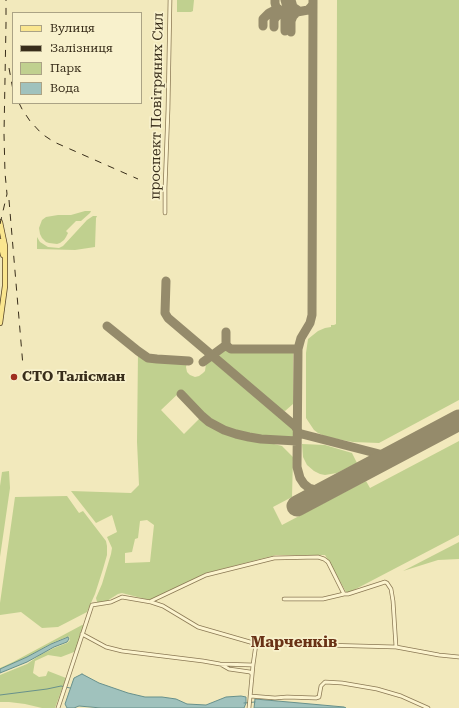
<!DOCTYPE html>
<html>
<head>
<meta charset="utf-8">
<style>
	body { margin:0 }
	#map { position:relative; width:459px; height:708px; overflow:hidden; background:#f2e9bc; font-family:"Roboto Serif",serif }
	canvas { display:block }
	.legend { position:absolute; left:12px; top:12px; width:130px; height:92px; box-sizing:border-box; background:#f8f1cc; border:1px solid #aba385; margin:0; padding:5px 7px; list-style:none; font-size:12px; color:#382d1a }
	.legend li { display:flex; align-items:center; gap:8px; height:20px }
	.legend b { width:20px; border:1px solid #aba385 }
</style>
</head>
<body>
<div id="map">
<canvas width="459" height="708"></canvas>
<ul class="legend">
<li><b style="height:5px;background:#fae68f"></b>Вулиця</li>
<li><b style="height:5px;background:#382d1a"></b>Залізниця</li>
<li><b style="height:11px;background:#c0d08f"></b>Парк</li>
<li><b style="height:11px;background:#a0c2bd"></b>Вода</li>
</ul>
</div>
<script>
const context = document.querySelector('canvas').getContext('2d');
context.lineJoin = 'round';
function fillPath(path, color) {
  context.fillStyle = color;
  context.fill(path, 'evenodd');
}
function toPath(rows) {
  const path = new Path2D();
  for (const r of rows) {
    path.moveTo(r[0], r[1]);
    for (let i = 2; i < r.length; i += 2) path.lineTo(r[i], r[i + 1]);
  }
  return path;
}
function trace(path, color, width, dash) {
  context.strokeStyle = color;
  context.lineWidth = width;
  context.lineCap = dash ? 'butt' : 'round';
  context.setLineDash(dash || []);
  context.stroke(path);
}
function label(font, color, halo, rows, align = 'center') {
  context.font = font + ' "Roboto Serif",serif';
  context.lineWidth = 3.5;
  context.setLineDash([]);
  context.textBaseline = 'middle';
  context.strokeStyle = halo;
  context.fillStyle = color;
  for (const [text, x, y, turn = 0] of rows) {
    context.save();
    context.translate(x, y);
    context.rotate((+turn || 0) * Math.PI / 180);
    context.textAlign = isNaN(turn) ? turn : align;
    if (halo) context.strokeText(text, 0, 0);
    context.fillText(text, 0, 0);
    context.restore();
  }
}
const green = toPath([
	[177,0,194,0,193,10,193,11,191,12,177,12],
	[337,0,459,0,459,400,379,443,353,442,327,437,318,433,314,430,306,418,306,353,308,339,318,331,325,328,331,327,331,325,334,325,336,324],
	[85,211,91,211,90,213,81,221,76,221,66,231,68,233,66,237,64,240,60,243,57,244,49,243,46,242,42,238,40,234,39,228,42,220,46,217,58,215,71,215],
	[93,216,97,216,96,218,95,247,75,250,37,249,37,237,40,242,48,247,59,248,63,246,87,220],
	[222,351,293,351,293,404,285,411,281,410,216,355],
	[138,353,148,360,157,361,187,363,186,367,187,372,190,375,195,377,199,376,203,373,205,371,206,364,211,360,293,429,293,438,261,436,237,432,226,427,211,419,200,410,182,390,161,410,184,434,200,418,214,428,224,433,235,437,249,440,270,443,282,446,293,457,292,497,273,507,282,525,366,481,370,488,459,441,459,535,350,592,346,592,325,555,276,555,206,573,150,600,145,599,122,593,118,594,110,599,108,601,102,603,97,602,96,598,102,584,111,554,112,548,107,537,117,532,112,515,96,523,71,491,131,493,139,485,137,442],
	[147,520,154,525,150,562,125,563,125,553,132,552,135,539,138,538,140,521],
	[302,444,325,445,352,453,357,463,337,473,325,475,320,474,314,471,307,465,303,457],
	[9,471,10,488,0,557,0,486,2,472],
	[67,496,79,513,83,511,106,541,107,546,107,555,103,569,95,594,87,612,58,627,42,628,21,612,0,615,0,603,15,497],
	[459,542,459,559,438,560,403,571],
	[82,625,84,625,76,649,74,652,61,657,48,655,35,661,33,673,39,677,46,676,48,671,66,678,55,708,42,708,25,704,9,702,0,702,0,675,27,664,40,655,54,648,67,643,70,640,69,636,52,643,27,657,0,669,0,668,13,662]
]);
const water = toPath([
	[68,637,69,639,67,642,54,647,27,662,0,673,0,669,27,657,51,644,68,637],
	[82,674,99,683,128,693,145,697,162,697,176,699,187,704,206,705,226,697,241,696,246,697,246,703,244,708,101,708,79,706,74,708,67,708,65,704,74,678,82,674],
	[255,699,344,707,346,708,254,708,255,699]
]);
const stream = toPath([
	[0,695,47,689,61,686,70,688],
	[244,703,255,702]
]);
const taxiway = toPath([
	[275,0,275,3,276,7,280,10,283,11],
	[285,0,287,7,290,10,294,11],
	[291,0,293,7,299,11],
	[313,0,312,315,310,323,301,338,298,349,297,467,300,478,304,484,309,488,319,491,325,490,330,489],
	[263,26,263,19,269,13,273,11,283,11],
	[274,27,274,20,276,17,281,12,285,11],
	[285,31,285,18,288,14,294,12],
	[291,32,291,21,293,16,297,12,308,10,311,7,313,4],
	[166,281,165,313,168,318,295,426,298,431],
	[107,326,138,351,148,358,157,359,189,361],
	[226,344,228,347,231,349,298,349],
	[203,362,226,345,226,332],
	[181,394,202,416,209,422,224,430,236,434,249,437,261,439,297,441],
	[298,433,391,457]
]);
const runway = toPath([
	[297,506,459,420]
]);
const street = toPath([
	[165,213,165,188,168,109,170,0],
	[284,599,323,599,344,594,348,594,382,583,385,582,387,583,391,589,393,601,396,647],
	[151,601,206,575,274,558,318,557,324,559,328,562,344,594],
	[82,634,106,647,122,651,203,661,220,664,253,665],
	[222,665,229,669,250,672,252,674],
	[250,696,275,698,287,697,316,698,319,697,321,686,325,682,342,683,377,689,401,696,428,708],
	[58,708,92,605,111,602,122,597,151,602,163,606,198,627,250,642,256,644,287,644,396,647,439,655,459,657],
	[249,708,253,665,256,644]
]);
const primary = toPath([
	[0,222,5,246,5,286,0,323],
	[0,241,3,255]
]);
const rail = toPath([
	[9,68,13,90],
	[19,103,22,109,30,121,42,134,54,142,138,179],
	[9,200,23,366],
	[0,224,7,194,5,173,4,134,6,24,6,0]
]);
const markers = [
	[14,377,4,"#9f2e1e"]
];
const streetNames = [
	["проспект Повітряних Сил",157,106,-89]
];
const poiNames = [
	["СТО Талісман",22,377]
];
const neighbourhoodNames = [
	["Марченків",294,643]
];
fillPath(green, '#c0d08f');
fillPath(water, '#a0c2bd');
trace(water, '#67908b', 1);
trace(stream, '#67908b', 1);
trace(taxiway, '#958b6b', 9);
trace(runway, '#958b6b', 21);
trace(street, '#8a7854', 4.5);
trace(primary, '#574529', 6);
trace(street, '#fcf4cf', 3);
trace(primary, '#fae68f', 4.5);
trace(rail, '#382d1a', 1, [7, 7]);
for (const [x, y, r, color] of markers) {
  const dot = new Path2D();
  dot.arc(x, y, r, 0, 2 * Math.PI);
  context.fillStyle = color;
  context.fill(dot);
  trace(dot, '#f8f1cc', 1.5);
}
label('14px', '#382d1a', '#f8f1cc', streetNames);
label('bold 14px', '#382d1a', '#f8f1cc', poiNames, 'left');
label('bold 15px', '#693216', '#f8f1cc', neighbourhoodNames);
</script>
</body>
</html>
